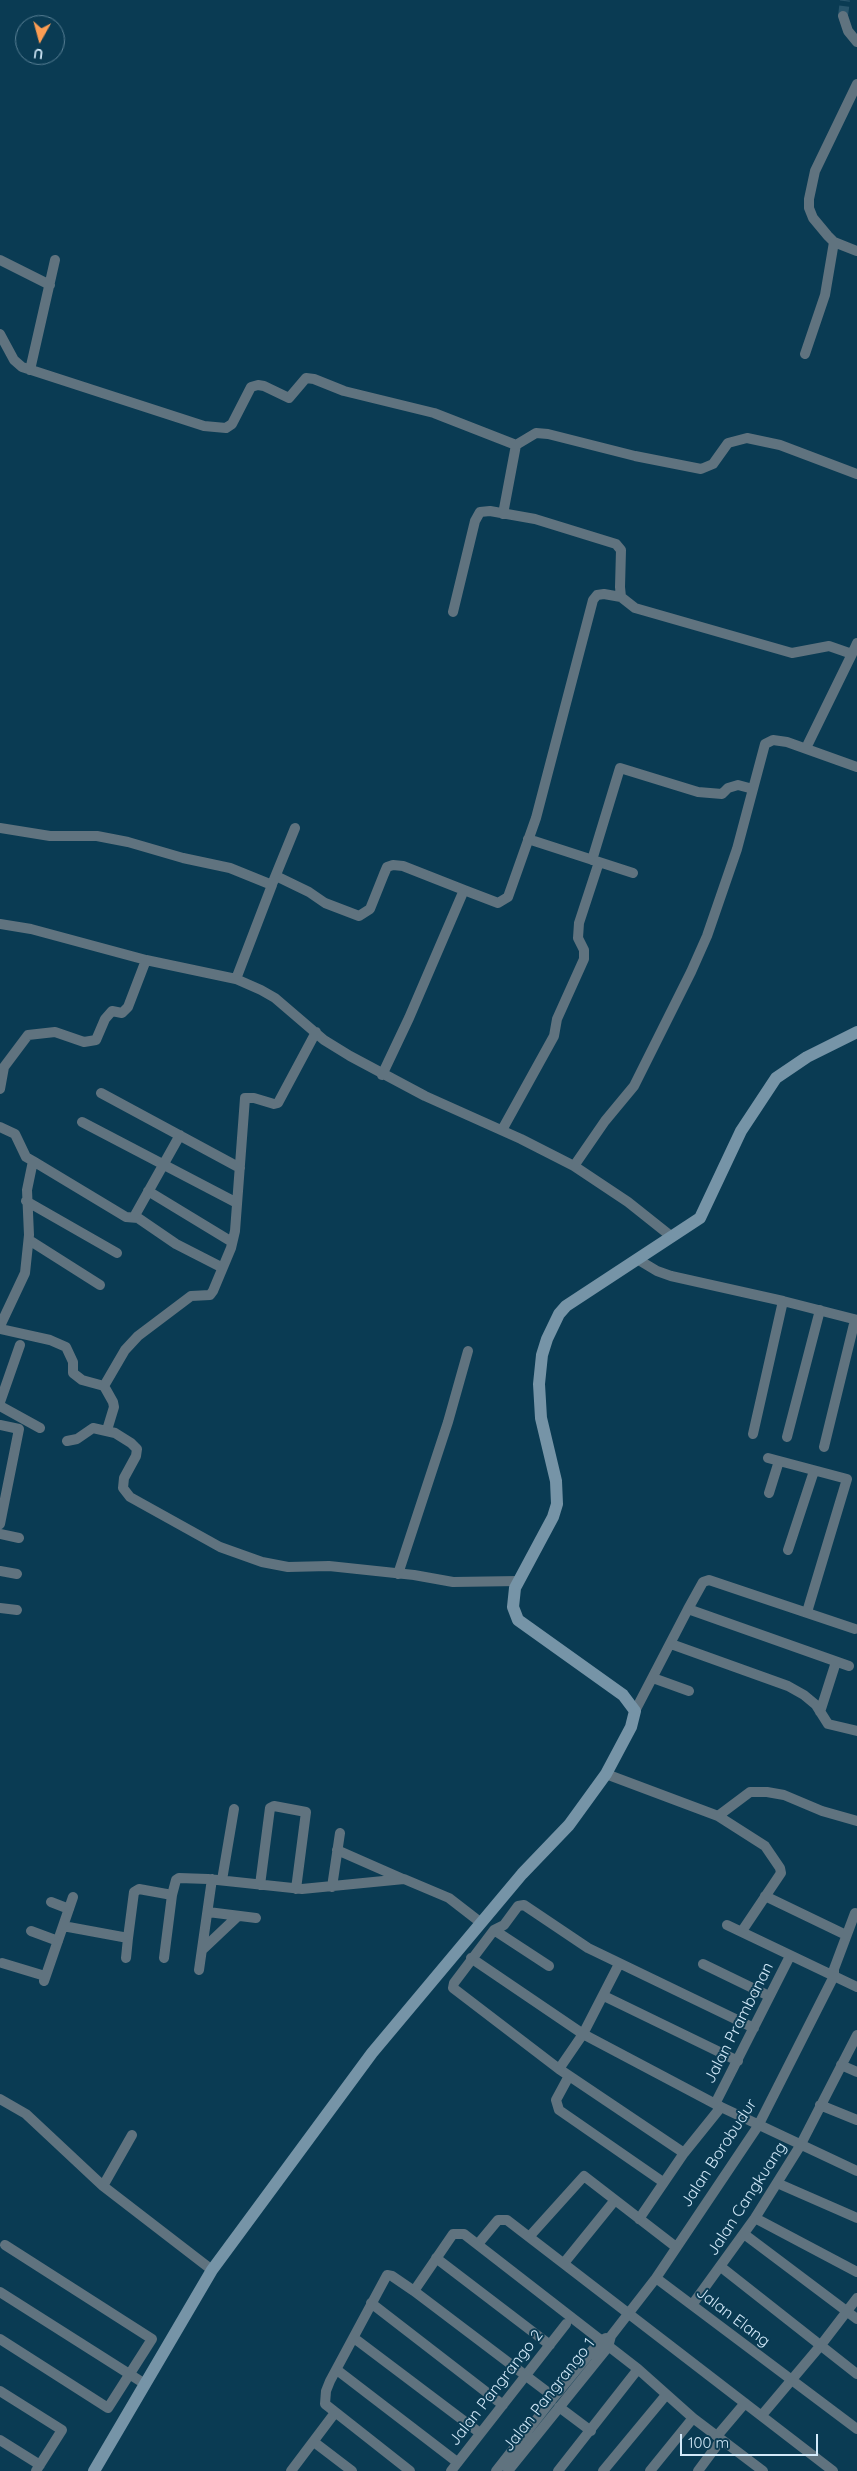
<!DOCTYPE html>
<html>
<head>
<meta charset="utf-8">
<style>
	body { margin:0 }
	#map { position:relative; width:857px; height:2471px; overflow:hidden; background:#0a3b53; font-family:Quicksand,sans-serif }
	canvas { display:block }
	.north { position:absolute; left:15px; top:15px; width:50px; height:50px; box-sizing:border-box; background:#0a3b53; border:1px solid #5a8196; border-radius:50%; rotate:187deg; font-size:14px; font-weight:700; line-height:20px; text-align:center; color:#d3eafa }
	.north::after { content:''; display:block; margin:auto; width:18px; height:22px; background:#fc9d53; clip-path:polygon(50% 0,100% 100%,50% 72%,0 100%) }
	.scale { position:absolute; left:680px; top:2434px; width:138px; height:22px; box-sizing:border-box; border:2px solid #d3eafa; border-top:0; padding-left:6px; font-size:15px; line-height:18px; white-space:nowrap; color:#d3eafa; -webkit-text-stroke:4px #0a3b53; paint-order:stroke }
</style>
</head>
<body>
<div id="map">
<canvas width="857" height="2471"></canvas>
<div class="north">U</div>
<div class="scale">100 m</div>
</div>
<script>
const context = document.querySelector('canvas').getContext('2d');
context.lineJoin = 'round';
function toPath(rows) {
  const path = new Path2D();
  for (const r of rows) {
    path.moveTo(r[0], r[1]);
    for (let i = 2; i < r.length; i += 2) path.lineTo(r[i], r[i + 1]);
  }
  return path;
}
function trace(path, color, width, dash) {
  context.strokeStyle = color;
  context.lineWidth = width;
  context.lineCap = dash ? 'butt' : 'round';
  context.setLineDash(dash || []);
  context.stroke(path);
}
function label(font, color, halo, rows, align = 'center') {
  context.font = font + ' Quicksand,sans-serif';
  context.lineWidth = 4;
  context.setLineDash([]);
  context.textBaseline = 'middle';
  context.strokeStyle = halo;
  context.fillStyle = color;
  for (const [text, x, y, turn = 0] of rows) {
    context.save();
    context.translate(x, y);
    context.rotate((+turn || 0) * Math.PI / 180);
    context.textAlign = isNaN(turn) ? turn : align;
    if (halo) context.strokeText(text, 0, 0);
    context.fillText(text, 0, 0);
    context.restore();
  }
}
const streetTunnel = toPath([
	[843,16,845,0]
]);
const street = toPath([
	[843,16,848,31,857,42],
	[857,84,815,171,809,199,809,208,813,218,828,236,834,242,857,251],
	[0,260,50,285],
	[0,334,14,360,22,367,204,426,226,428,232,424,251,387,258,385,264,386,289,398,306,378,314,379,344,391,434,413,516,445],
	[805,354,825,295,834,242],
	[30,370,55,260],
	[503,514,516,445,536,433,548,434,635,456,701,469,713,464,728,443,747,438,780,445,857,474],
	[453,612,475,521,480,512,490,511,535,519,616,544,621,550,620,587,621,597,635,608,792,653,829,646,852,654,857,643],
	[806,748,852,654],
	[0,828,50,836,97,836,128,842,183,858,230,868,272,885,236,979],
	[528,839,633,873],
	[592,860,620,768,698,792,722,794,728,788,738,785,753,789],
	[276,876,309,892,325,903,359,916,370,909,384,874,387,867,393,865,403,866,464,890],
	[273,882,295,828],
	[0,924,31,929,146,960,236,979,261,990,275,998,324,1040,350,1056,425,1096,521,1139,574,1166,628,1202,672,1237],
	[382,1075,409,1018,464,890,498,903,508,897,536,818,593,600,597,595,604,594,621,597],
	[0,1089,4,1067,28,1035,55,1032,84,1042,96,1040,105,1019,112,1011,122,1013,128,1007,146,960],
	[101,1093,240,1168],
	[82,1122,237,1203],
	[0,1127,15,1134,26,1157,33,1161,27,1190,29,1235,25,1273,0,1326],
	[502,1130,554,1036,557,1019,584,959,584,950,578,938,579,923,599,862],
	[33,1161,126,1217,138,1218,176,1244,221,1267],
	[574,1166,605,1121,634,1086,691,972,707,936,737,849,765,744,773,740,787,742,857,767],
	[148,1191,232,1242],
	[26,1201,117,1253],
	[134,1217,180,1135],
	[29,1240,100,1285],
	[637,1259,657,1271,671,1276,783,1301,857,1320],
	[0,1329,50,1340,66,1347,73,1362,73,1373,82,1380,104,1386,113,1402,114,1407,107,1430],
	[104,1386,125,1350,138,1336,191,1296,210,1295,213,1291,231,1248,235,1231,245,1098,254,1098,274,1104,278,1103,316,1032],
	[0,1402,20,1345],
	[0,1406,40,1428],
	[0,1425,19,1429,0,1524],
	[753,1434,783,1301],
	[787,1437,820,1310],
	[67,1441,77,1439,93,1428,115,1433,131,1443,137,1449,136,1456,124,1478,123,1488,130,1497,220,1547,262,1562,288,1567,329,1566,414,1575,453,1582,519,1581],
	[824,1447,855,1320],
	[768,1458,847,1479,807,1612],
	[769,1493,779,1461],
	[0,1534,19,1538],
	[788,1550,814,1471],
	[0,1571,17,1574],
	[398,1574,448,1422,468,1351],
	[0,1608,17,1610],
	[688,1609,849,1666],
	[671,1644,788,1686,804,1695,816,1705,828,1724,857,1731],
	[653,1678,689,1691],
	[635,1711,688,1609,703,1582,709,1580,855,1629],
	[820,1712,836,1662],
	[606,1774,718,1816,765,1846,780,1868,781,1873,742,1931],
	[718,1816,750,1792,767,1792,784,1795,822,1811,857,1821],
	[337,1850,403,1879],
	[222,1880,234,1809],
	[260,1885,270,1808,274,1806,306,1812,296,1889],
	[332,1887,340,1833],
	[765,1896,846,1935],
	[51,1902,69,1909],
	[208,1912,256,1918],
	[727,1925,857,1987],
	[63,1926,73,1897],
	[494,1930,549,1966],
	[31,1931,58,1941],
	[202,1950,238,1916],
	[126,1958,128,1938],
	[164,1958,172,1895],
	[471,1958,583,2034,721,2107,857,2171],
	[2,1963,45,1976],
	[703,1964,769,1996],
	[199,1970,212,1879],
	[44,1981,63,1926,128,1938,134,1892,139,1889,172,1895,176,1880,179,1878,208,1879,302,1889,404,1879,449,1898,480,1922],
	[604,1996,738,2061],
	[841,2065,857,2072],
	[559,2069,583,2034,619,1964],
	[569,2076,556,2100,559,2110,663,2182],
	[0,2099,26,2114,103,2186,212,2270],
	[715,2104,790,1956],
	[820,2105,857,2120],
	[684,2153,559,2069,457,1991,453,1988,454,1983,494,1930,504,1925,518,1906,524,1905,588,1948,754,2028],
	[777,2183,857,2218],
	[103,2186,132,2135],
	[755,2218,857,2272],
	[639,2219,684,2153,721,2107],
	[744,2234,857,2319],
	[529,2237,584,2176,676,2247],
	[478,2244,498,2220,507,2220,833,2471],
	[436,2258,550,2345],
	[564,2263,615,2200],
	[721,2267,857,2374],
	[656,2278,857,2429],
	[414,2291,453,2234,464,2234,638,2369,693,2418,763,2471],
	[0,2292,145,2384],
	[371,2303,503,2405],
	[692,2305,755,2218,800,2146,857,2035],
	[354,2338,480,2433],
	[0,2339,108,2408,152,2339,5,2245],
	[337,2370,457,2462],
	[0,2391,62,2430,36,2471],
	[559,2407,591,2431],
	[762,2415,821,2345,857,2298],
	[717,2436,745,2403],
	[0,2440,40,2465],
	[314,2442,352,2471],
	[291,2471,334,2414],
	[410,2471,325,2404,326,2391,330,2381,387,2275,392,2276,414,2291,554,2397],
	[451,2471,566,2324],
	[496,2471,554,2397,600,2341,606,2338],
	[508,2471,608,2347,611,2336,656,2278,758,2126,834,1976,834,1969,855,1913],
	[558,2471,638,2369],
	[603,2471,666,2395],
	[650,2471,693,2418],
	[698,2471,721,2440]
]);
const secondary = toPath([
	[94,2471,212,2270,372,2053,522,1874,569,1825,606,1774,631,1727,635,1711,623,1695,518,1620,513,1607,515,1588,553,1517,557,1504,556,1481,541,1418,539,1384,542,1355,547,1339,559,1314,566,1306,700,1218,741,1131,776,1078,807,1057,857,1032]
]);
const streetNames = [
	["Jalan Prambanan",739,2023,-63],
	["Jalan Borobudur",719,2153,-57],
	["Jalan Cangkuang",747,2199,-57],
	["Jalan Elang",733,2317,37],
	["Jalan Pangrango 2",496,2388,-52],
	["Jalan Pangrango 1",549,2395,-52]
];
trace(streetTunnel, '#28556c', 10, [10, 5]);
trace(street, '#60737f', 10);
trace(secondary, '#7694a7', 12);
label('16px', '#d3eafa', '#0a3b53', streetNames);
</script>
</body>
</html>
